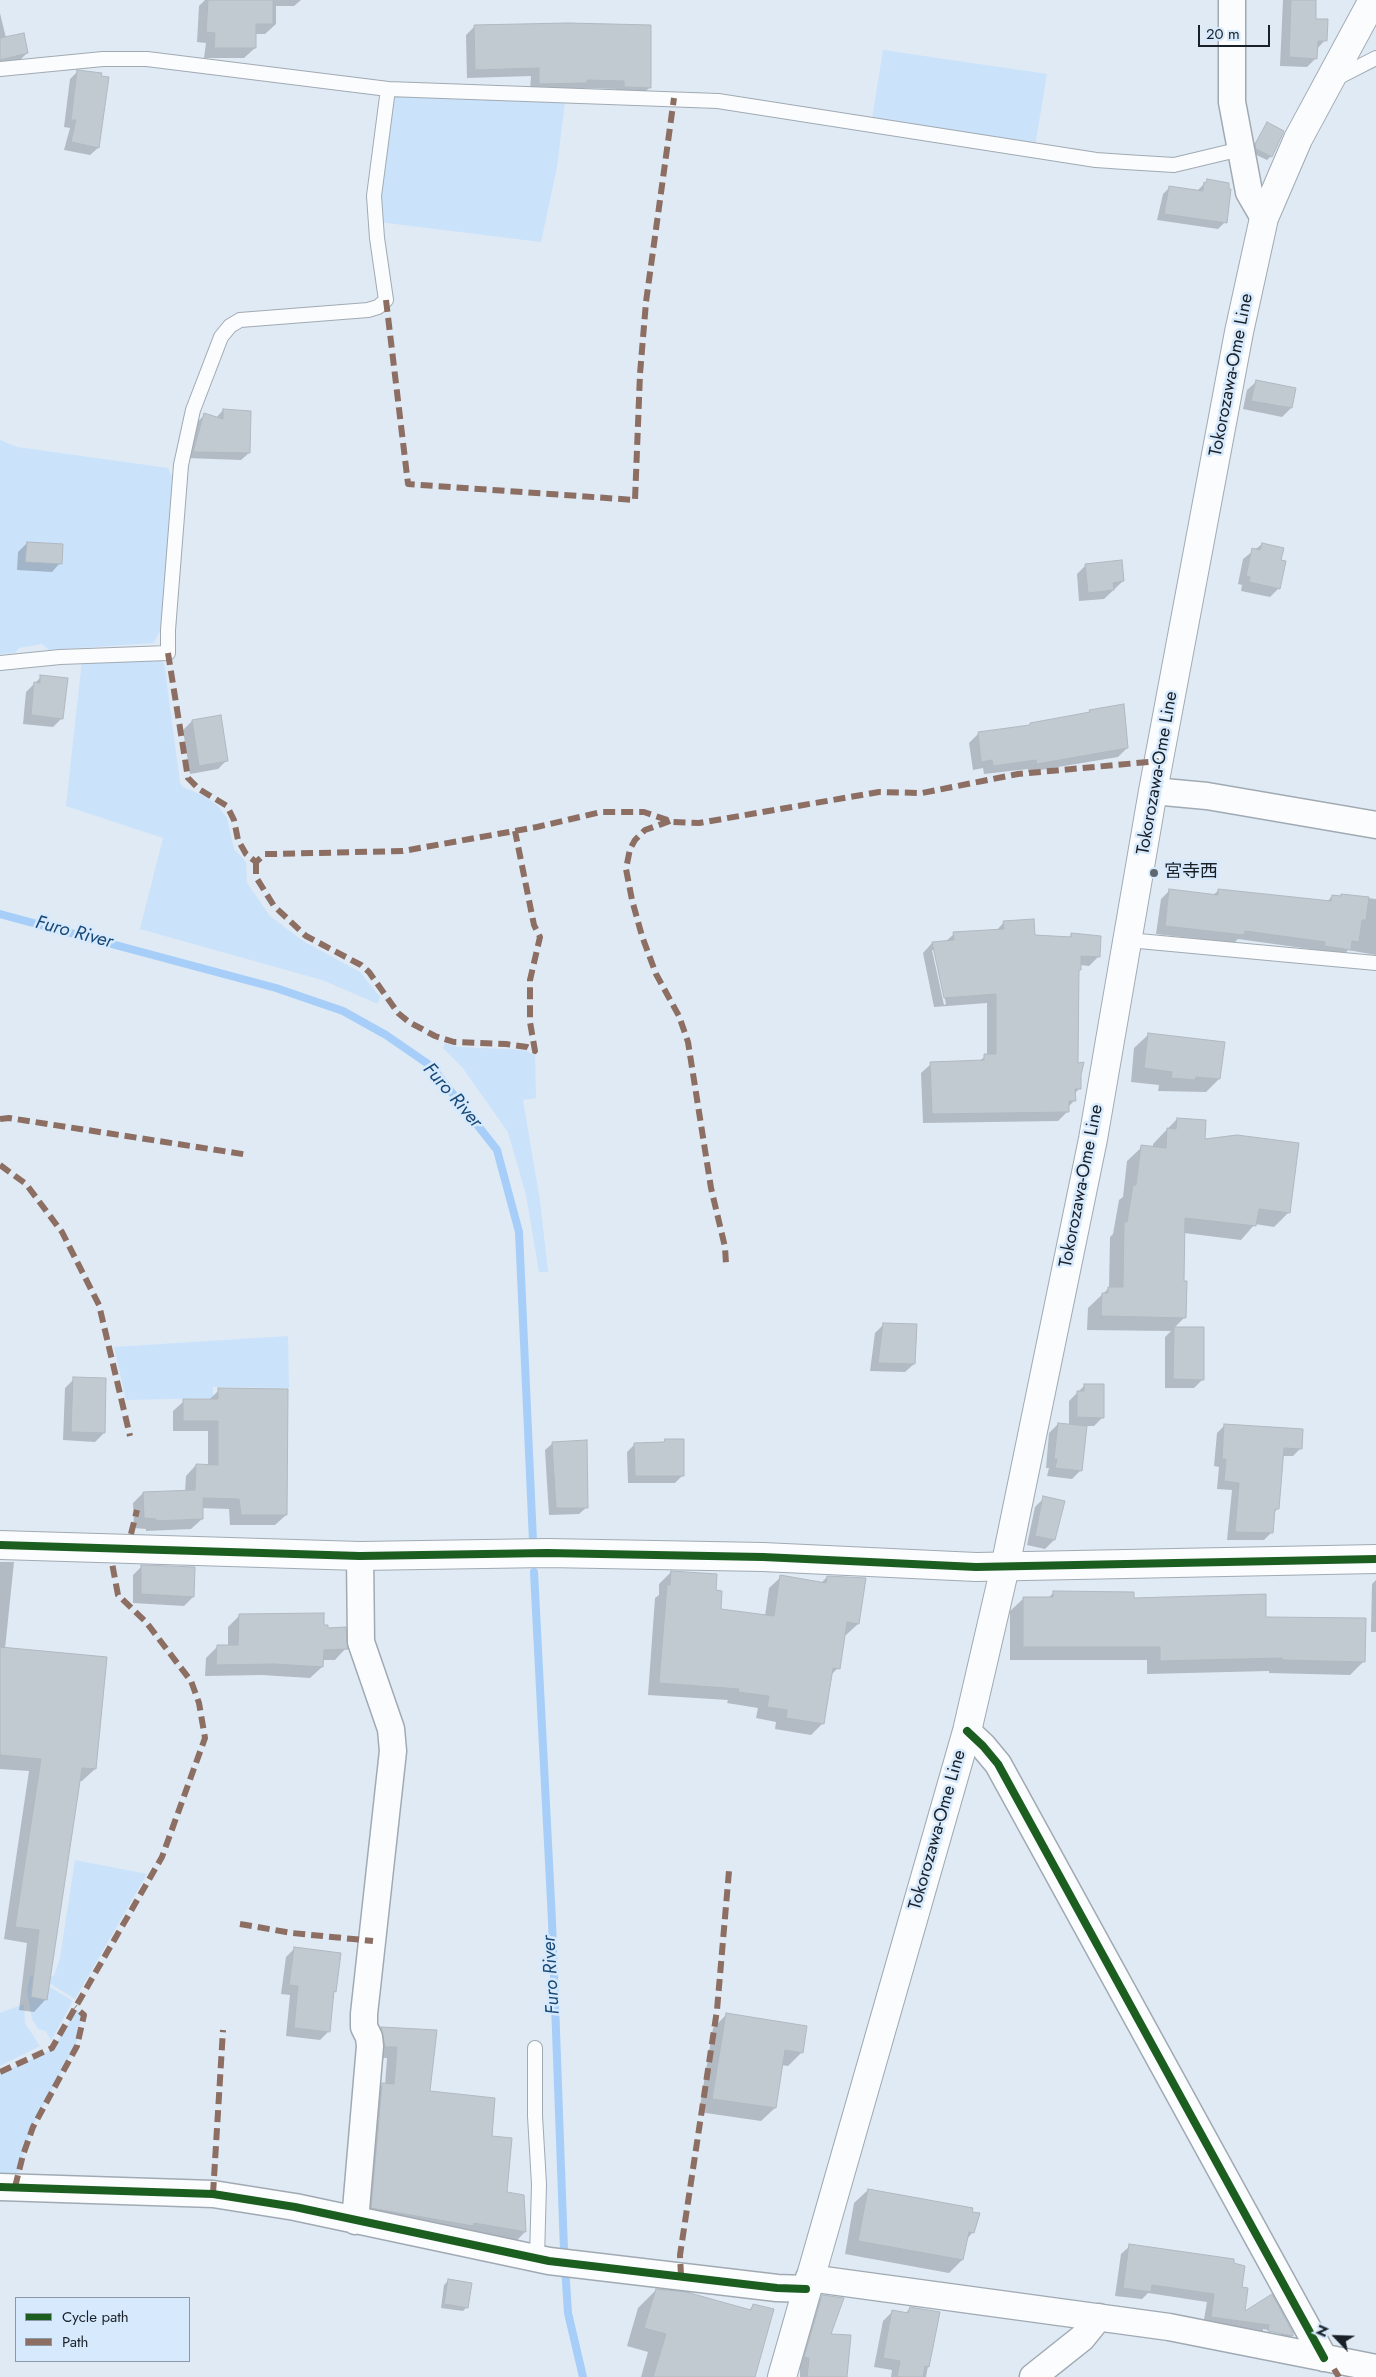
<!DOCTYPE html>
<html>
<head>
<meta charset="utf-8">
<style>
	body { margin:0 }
	#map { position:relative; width:1376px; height:2377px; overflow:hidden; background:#dfeaf5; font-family:Jost,sans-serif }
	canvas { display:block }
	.legend { position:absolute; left:15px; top:2297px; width:175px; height:65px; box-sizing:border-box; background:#d7eafd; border:1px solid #8b99a7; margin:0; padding:6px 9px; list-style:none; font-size:15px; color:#192027 }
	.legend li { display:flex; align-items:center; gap:10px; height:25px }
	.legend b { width:25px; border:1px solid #8b99a7 }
	.north { position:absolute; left:1311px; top:2312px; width:50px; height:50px; -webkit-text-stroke:4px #d7eafd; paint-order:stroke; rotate:294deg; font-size:14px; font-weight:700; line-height:20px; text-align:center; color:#192027 }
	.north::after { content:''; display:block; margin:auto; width:18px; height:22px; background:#192027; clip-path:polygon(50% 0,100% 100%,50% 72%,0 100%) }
	.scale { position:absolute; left:1198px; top:25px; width:72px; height:22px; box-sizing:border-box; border:2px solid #192027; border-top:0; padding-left:6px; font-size:15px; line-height:18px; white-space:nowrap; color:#192027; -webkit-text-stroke:4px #d7eafd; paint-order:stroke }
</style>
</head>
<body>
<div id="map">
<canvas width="1376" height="2377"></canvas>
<ul class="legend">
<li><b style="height:6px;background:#1b5e20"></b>Cycle path</li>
<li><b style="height:6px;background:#8d6e63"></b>Path</li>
</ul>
<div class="north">N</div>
<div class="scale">20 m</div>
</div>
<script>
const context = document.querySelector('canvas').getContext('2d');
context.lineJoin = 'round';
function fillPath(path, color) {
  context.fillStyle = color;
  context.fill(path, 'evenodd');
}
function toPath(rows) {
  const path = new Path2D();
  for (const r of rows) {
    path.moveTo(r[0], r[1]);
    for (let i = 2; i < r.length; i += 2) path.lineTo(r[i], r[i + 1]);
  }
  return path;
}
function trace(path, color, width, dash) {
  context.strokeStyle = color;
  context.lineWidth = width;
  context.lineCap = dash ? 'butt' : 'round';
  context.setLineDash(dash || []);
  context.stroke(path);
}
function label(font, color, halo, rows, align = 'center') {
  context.font = font + ' Jost,"Noto Sans JP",sans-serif';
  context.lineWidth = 5;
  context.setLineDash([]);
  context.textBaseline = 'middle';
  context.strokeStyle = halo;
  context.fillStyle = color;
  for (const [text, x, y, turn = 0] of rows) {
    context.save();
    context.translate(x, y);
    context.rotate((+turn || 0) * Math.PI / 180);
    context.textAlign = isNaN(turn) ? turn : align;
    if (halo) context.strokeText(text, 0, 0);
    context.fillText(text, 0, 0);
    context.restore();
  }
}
const green = toPath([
	[883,50,1047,74,1035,146,872,119],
	[398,96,565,102,557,167,541,242,379,222,379,196,390,108,394,99],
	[0,440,17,447,168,468,172,477,161,630,153,643,49,650,42,644,19,648,15,653,0,654],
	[159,659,164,663,180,783,183,787,206,797,218,806,227,818,234,849,246,862,247,883,270,916,303,941,360,972,380,997,378,1004,322,980,140,929,163,838,66,806,82,660],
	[445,1043,458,1047,524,1050,535,1055,536,1098,523,1100,540,1201,548,1272,539,1272,526,1195,508,1132,462,1067,443,1048],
	[288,1336,289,1388,213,1387,213,1398,126,1400,114,1347],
	[75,1860,147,1874,75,1999,43,1979,54,1976,60,1958],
	[30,1975,73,2001,51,2041,46,2031,38,2029,32,2019,27,1991],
	[24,2004,25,2023,40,2046,0,2066,0,2013],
	[77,2009,82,2016,76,2045,32,2127,16,2179,0,2179,0,2074,53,2049]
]);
const shadow = toPath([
	[205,0,301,0,294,6,276,6,276,24,265,34,255,34,255,48,244,58,204,58,206,43,197,42,199,6],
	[1283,0,1315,0,1314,20,1325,40,1317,49,1316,58,1307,67,1280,66],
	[0,13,6,38,27,53,18,62,0,66],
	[475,26,650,87,641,96,616,95,616,89,581,88,577,91,530,92,531,76,467,78,466,35],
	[77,72,98,148,90,155,64,150,70,128,64,127,70,79],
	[1267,123,1271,156,1267,160,1252,153,1252,149],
	[1208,180,1225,222,1218,229,1157,220,1163,194,1170,187,1197,191],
	[1256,382,1291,408,1282,417,1243,409,1247,390],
	[223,410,249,453,241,460,186,458,197,422,205,415,216,418],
	[27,543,60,563,52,572,17,570,18,552],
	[1262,544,1280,561,1279,588,1270,597,1241,591,1242,585,1238,584,1243,559],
	[1086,565,1123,581,1104,599,1079,601,1077,574],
	[41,677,62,718,53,727,23,724,26,692],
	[1090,711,1127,748,1118,757,1028,772,1028,769,984,774,983,768,973,770,969,743,978,734,1028,726,1030,724,1087,713],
	[192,721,227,760,218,769,190,774,183,730],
	[1170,890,1213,895,1219,890,1327,902,1332,896,1340,898,1342,895,1376,899,1376,955,1348,950,1341,958,1316,954,1317,950,1238,939,1234,943,1156,934,1161,899],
	[1004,922,1034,936,1068,938,1072,934,1099,956,1089,966,1080,965,1078,972,1077,1064,1080,1088,1074,1094,1074,1101,1068,1107,1068,1111,1058,1121,923,1123,921,1073,931,1064,978,1062,987,1055,987,1003,934,1007,923,953,932,943,945,942,954,934,996,931],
	[932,950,935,950,946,1004,944,1005],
	[1148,1035,1219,1079,1206,1092,1158,1091,1159,1085,1131,1082,1134,1048],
	[1177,1119,1289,1212,1274,1227,1255,1224,1241,1240,1184,1233,1183,1282,1185,1317,1174,1328,1203,1328,1203,1379,1194,1388,1165,1388,1165,1337,1171,1331,1087,1330,1088,1308,1109,1288,1110,1237,1113,1234,1119,1200,1123,1197,1127,1161,1142,1147,1153,1148,1153,1144],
	[884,1324,914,1364,905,1372,870,1371,875,1333],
	[74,1379,104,1433,95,1442,63,1440,65,1388],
	[1085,1385,1103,1417,1094,1426,1086,1426,1081,1470,1072,1479,1047,1476,1049,1468,1046,1468,1049,1433,1058,1424,1069,1425,1069,1401],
	[219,1390,286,1515,275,1525,230,1525,229,1509,201,1508,202,1519,191,1529,146,1531,146,1529,134,1528,133,1503,143,1493,185,1492,186,1476,196,1465,208,1466,208,1431,173,1431,173,1411,184,1401,208,1401],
	[1225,1425,1301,1448,1293,1456,1282,1456,1277,1509,1274,1513,1272,1532,1264,1540,1227,1540,1232,1490,1217,1489,1219,1467,1214,1466,1217,1433],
	[683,1441,683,1475,675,1483,628,1483,627,1452,635,1444],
	[553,1443,587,1507,579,1514,549,1515,545,1450],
	[1044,1498,1054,1540,1045,1549,1027,1545,1035,1507],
	[0,1562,14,1562,5,1649,95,1769,82,1781,79,1781,46,1999,34,2012,19,2010,27,1943,4,1939,29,1771,0,1769],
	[142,1566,193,1597,184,1606,133,1603,133,1575],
	[671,1572,714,1592,719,1610,765,1616,769,1588,781,1577,821,1583,827,1577,858,1624,846,1635,844,1635,838,1668,830,1676,823,1723,811,1735,775,1729,776,1722,756,1718,758,1708,727,1703,728,1700,648,1695,655,1598,659,1595,659,1584],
	[1376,1580,1376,1632,1371,1632,1372,1584],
	[1054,1592,1133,1599,1265,1618,1364,1661,1350,1675,1269,1673,1269,1671,1147,1674,1147,1660,1010,1660,1010,1611,1024,1598,1048,1598],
	[239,1616,323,1626,346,1648,335,1660,322,1660,322,1667,310,1678,262,1675,205,1676,206,1658,217,1647,228,1647,228,1627],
	[295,1948,335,1991,332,1994,329,2031,320,2040,286,2036,290,1995,281,1994,286,1957],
	[727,2014,802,2052,788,2066,781,2065,775,2108,761,2121,699,2112,713,2028],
	[382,2029,435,2031,429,2092,490,2137,506,2193,523,2196,525,2232,514,2243,361,2219,371,2096,385,2085,387,2058,374,2057,371,2039],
	[868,2190,973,2232,966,2240,962,2260,949,2273,845,2254,854,2203],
	[1130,2246,1240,2289,1244,2313,1272,2296,1292,2336,1283,2344,1203,2325,1207,2302,1148,2293,1142,2299,1115,2296,1121,2254],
	[1263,2329,1281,2333,1281,2335,1263,2331],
	[448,2281,467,2307,463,2311,441,2308,444,2285],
	[656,2290,748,2311,754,2305,752,2377,641,2377,648,2352,627,2346,638,2308],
	[822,2296,830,2335,846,2377,800,2377,800,2367,796,2366,813,2305],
	[910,2308,938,2313,926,2377,891,2377,892,2370,874,2367,883,2321,892,2312,905,2314]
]);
const stream = toPath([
	[0,914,276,988,343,1011,386,1035,431,1066,497,1150,519,1232,533,1541],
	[534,1572,552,1921,564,2250,568,2313,583,2377]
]);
const building = toPath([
	[208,0,273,0,273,24,256,24,256,48,214,48,215,33,206,32,208,0],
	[1291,0,1316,0,1316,19,1328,19,1327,41,1318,41,1317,59,1289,57,1291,0],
	[568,23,651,25,651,88,624,87,624,81,587,80,587,83,539,84,539,68,475,70,474,25,568,23],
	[24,33,28,53,0,60,0,38,24,33],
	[77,70,102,73,101,76,109,77,99,148,71,142,76,120,71,120,77,70],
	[1267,122,1284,131,1272,157,1256,149,1255,144,1267,122],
	[1207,179,1229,183,1229,189,1231,189,1227,223,1164,214,1169,186,1203,191,1204,182,1206,183,1207,179],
	[1256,380,1296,388,1292,408,1251,401,1256,380],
	[223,409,251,411,250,453,193,452,204,413,223,419,223,409],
	[27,542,63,544,62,564,25,562,27,542],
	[1262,543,1284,548,1281,560,1286,561,1280,589,1249,582,1250,577,1246,576,1252,548,1260,550,1262,543],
	[1122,560,1124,581,1113,583,1114,590,1088,593,1085,564,1122,560],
	[40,675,68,678,63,719,31,715,34,682,40,683,40,675],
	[1124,704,1128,748,1037,764,1036,760,993,766,992,760,981,762,978,732,1030,725,1030,723,1090,712,1089,710,1124,704],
	[221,715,228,761,199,766,192,720,221,715],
	[1169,889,1218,895,1218,889,1331,901,1332,895,1341,896,1341,894,1369,897,1366,920,1362,920,1359,942,1352,941,1351,950,1324,946,1325,942,1245,931,1244,935,1165,926,1169,889],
	[1034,919,1035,935,1071,937,1071,933,1101,936,1100,957,1081,956,1081,970,1079,970,1078,1063,1084,1062,1081,1075,1081,1089,1075,1089,1076,1101,1069,1101,1069,1112,932,1114,930,1062,984,1060,984,1054,996,1054,996,994,944,998,932,942,954,940,953,932,1004,929,1003,921,1034,919],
	[1148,1033,1225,1042,1220,1079,1196,1077,1195,1080,1171,1078,1172,1072,1144,1068,1148,1033],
	[1177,1118,1206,1120,1205,1139,1237,1135,1299,1143,1290,1213,1259,1209,1256,1226,1185,1218,1184,1281,1187,1281,1186,1318,1101,1316,1102,1293,1108,1293,1108,1287,1123,1287,1124,1222,1127,1222,1133,1185,1136,1185,1141,1145,1166,1148,1167,1128,1176,1129,1177,1118],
	[883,1323,917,1324,915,1364,878,1363,883,1323],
	[1174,1327,1204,1327,1204,1380,1173,1379,1174,1327],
	[73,1377,106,1378,105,1433,71,1432,73,1377],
	[1084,1384,1104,1384,1104,1418,1077,1417,1077,1391,1084,1391,1084,1384],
	[218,1388,288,1389,287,1515,241,1515,239,1499,203,1498,203,1519,156,1521,156,1519,144,1518,143,1492,195,1490,196,1464,218,1465,218,1421,183,1421,183,1399,218,1399,218,1388],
	[1058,1423,1087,1426,1082,1471,1055,1468,1057,1459,1054,1459,1058,1423],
	[1224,1424,1303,1429,1302,1449,1284,1448,1279,1509,1275,1509,1273,1533,1235,1532,1239,1483,1224,1481,1226,1459,1222,1459,1224,1424],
	[665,1439,684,1439,684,1476,635,1476,634,1443,664,1442,665,1439],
	[587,1440,588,1508,556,1508,552,1442,587,1440],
	[1043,1496,1065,1501,1055,1540,1035,1536,1043,1496],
	[141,1565,195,1567,194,1597,141,1594,141,1565],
	[671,1571,717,1574,716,1590,722,1591,721,1609,774,1616,780,1575,826,1583,827,1576,866,1578,859,1624,847,1622,840,1669,833,1668,824,1724,786,1718,787,1710,767,1707,769,1696,738,1692,739,1689,659,1683,667,1585,670,1585,671,1571],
	[1053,1591,1134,1592,1134,1598,1266,1594,1266,1617,1366,1618,1365,1662,1282,1660,1282,1658,1160,1661,1160,1647,1023,1647,1023,1597,1053,1597,1053,1591],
	[324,1613,324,1625,328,1625,328,1628,346,1627,348,1649,324,1650,323,1667,274,1664,216,1665,217,1645,238,1645,239,1614,324,1613],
	[0,1647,107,1657,96,1769,82,1768,47,2000,31,1997,39,1930,15,1927,41,1759,0,1755,0,1647],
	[294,1947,341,1953,336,1992,334,1991,330,2032,294,2028,298,1986,289,1985,294,1947],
	[726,2013,807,2026,803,2053,785,2050,776,2108,712,2099,726,2013],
	[381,2027,437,2030,430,2091,495,2098,492,2136,512,2138,507,2192,524,2195,526,2232,474,2223,473,2226,371,2208,382,2083,394,2084,397,2047,385,2047,381,2027],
	[868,2189,973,2208,972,2212,980,2213,974,2233,969,2232,963,2260,858,2241,868,2189],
	[1129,2244,1234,2259,1234,2263,1245,2266,1242,2287,1248,2288,1245,2311,1272,2294,1293,2333,1293,2336,1268,2331,1269,2325,1211,2317,1214,2294,1152,2285,1151,2292,1123,2288,1129,2244],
	[448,2279,472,2283,468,2308,444,2304,448,2279],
	[656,2289,686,2292,751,2310,753,2304,774,2309,755,2377,653,2377,666,2334,644,2328,656,2289],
	[822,2295,844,2298,831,2334,851,2335,847,2377,807,2377,809,2358,804,2357,822,2295],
	[910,2307,940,2312,929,2367,925,2366,923,2377,897,2377,900,2361,883,2358,892,2310,908,2313,910,2307]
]);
const service = toPath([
	[0,69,103,59,147,59,388,89,718,101,1096,160,1125,162,1174,165,1241,149],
	[1335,79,1376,58],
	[0,663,60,657,168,653,168,630,181,465,193,410,221,337,230,326,240,320,368,310,378,307,386,300,377,238,374,196,388,89],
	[1128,940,1376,963],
	[535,2048,535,2116,539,2184,537,2258]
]);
const minor = toPath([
	[1232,0,1232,102,1249,192,1264,218],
	[1153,791,1207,796,1376,825],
	[967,1731,983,1746,998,1764,1324,2358],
	[0,2187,213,2194,295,2207,549,2261,777,2288,806,2289],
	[355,2221,370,2046,369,2037,364,2027,364,2014,393,1751,391,1729,361,1642,360,1556],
	[809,2278,1169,2327,1376,2368],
	[1033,2377,1082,2338,1099,2317]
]);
const tertiary = toPath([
	[0,1545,360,1556,547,1553,763,1557,976,1567,1376,1559]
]);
const secondary = toPath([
	[782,2377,967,1731,1005,1567,1093,1139,1153,791,1239,332,1264,218,1298,139,1373,0]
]);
const quiet = toPath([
	[386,300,408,484,635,500,640,374,646,302,674,98],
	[168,653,188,778,199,789,227,806,234,820,238,840,246,854,256,862,265,854,273,854,403,851,537,827,601,812,644,812,673,822,699,823,879,792,922,793,1018,774,1159,761],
	[670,821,645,830,635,840,630,849,626,869,632,900,642,936,656,974,679,1016,688,1042,711,1188,725,1247,726,1264],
	[256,862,256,877,274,906,306,936,361,965,369,972,398,1013,409,1022,435,1036,454,1042,506,1044,527,1047,535,1051,530,1022,530,980,540,937,534,925,515,831],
	[0,1119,9,1118,249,1155],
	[0,1165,26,1184,62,1232,99,1305,130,1436],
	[131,1534,137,1510],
	[240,1924,292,1933,373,1941],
	[0,2072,52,2048,162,1857,205,1738,199,1703,191,1681,146,1622,118,1595,112,1563],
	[15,2187,23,2155,33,2127,77,2046,84,2015,75,2007],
	[213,2194,223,2030],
	[681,2276,680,2255,717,2010,729,1871],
	[1334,2369,1339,2377]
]);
const cycleway = toPath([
	[0,1545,360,1556,547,1553,763,1557,976,1567,1376,1559],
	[967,1731,983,1746,998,1764,1324,2358],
	[0,2187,213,2194,295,2207,549,2261,777,2288,806,2289]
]);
const markers = [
	[1154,873,5,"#5e676f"]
];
const streetNames = [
	["Tokorozawa-Ome Line",1232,375,-79],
	["Tokorozawa-Ome Line",1158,773,-80],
	["Tokorozawa-Ome Line",1082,1186,-79],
	["Tokorozawa-Ome Line",938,1830,-74]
];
const poiNames = [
	["宮寺西",1164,873]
];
const waterNames = [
	["Furo River",74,933,15],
	["Furo River",452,1096,49],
	["Furo River",552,1975,-93]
];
fillPath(green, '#cae2fa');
fillPath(shadow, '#0003');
trace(stream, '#a6cef8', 8);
fillPath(building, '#c1c9d1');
trace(building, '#b0b8c0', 1);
trace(service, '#a1aab2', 16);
trace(minor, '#a1aab2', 29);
trace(tertiary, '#a1aab2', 30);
trace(secondary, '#a1aab2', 30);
trace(service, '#fafcfe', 14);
trace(minor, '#fafcfe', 26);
trace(tertiary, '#fafcfe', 28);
trace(secondary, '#fafcfe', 28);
trace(quiet, '#8d6e63', 6, [12, 6]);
trace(cycleway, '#1b5e20', 8);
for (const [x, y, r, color] of markers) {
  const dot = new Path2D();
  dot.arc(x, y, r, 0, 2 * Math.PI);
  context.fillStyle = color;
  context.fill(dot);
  trace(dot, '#d7eafd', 2);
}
label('18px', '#192027', '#d7eafd', streetNames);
label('18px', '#192027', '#d7eafd', poiNames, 'left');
label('italic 19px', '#194874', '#d7eafd', waterNames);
</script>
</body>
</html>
